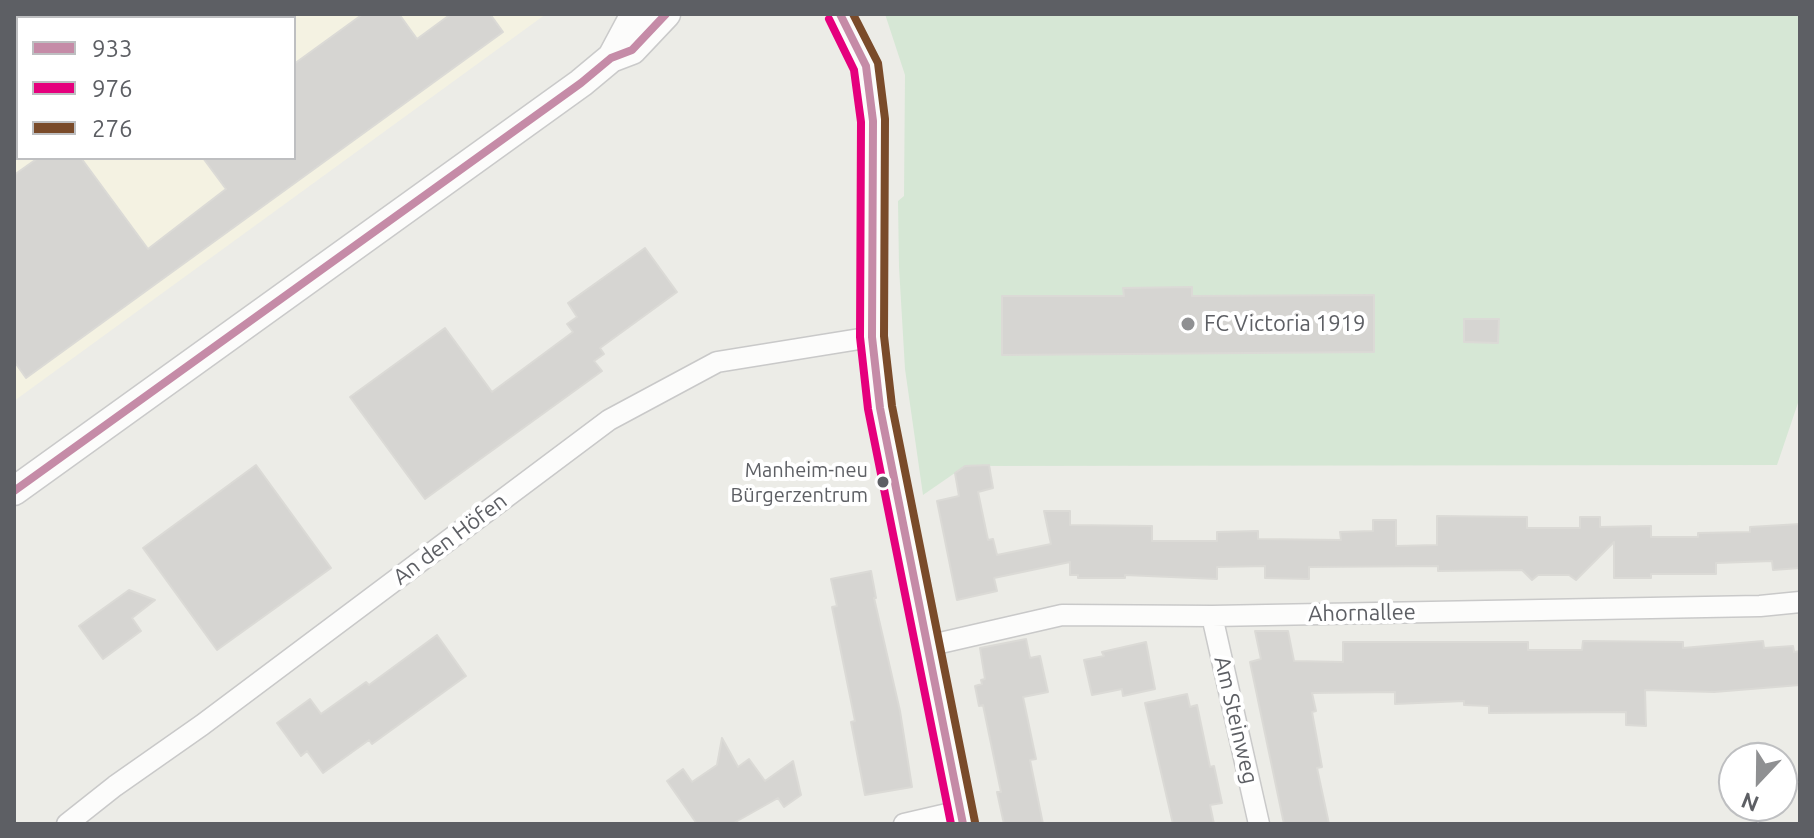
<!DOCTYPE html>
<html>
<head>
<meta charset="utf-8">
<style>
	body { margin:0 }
	#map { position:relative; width:1814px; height:838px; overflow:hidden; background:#ecece7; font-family:Ubuntu,sans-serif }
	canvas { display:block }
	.frame { position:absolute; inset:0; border:16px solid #5d5f64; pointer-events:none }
	.legend { position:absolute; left:16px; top:16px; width:280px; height:144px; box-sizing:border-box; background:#fff; border:2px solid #bebfc1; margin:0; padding:10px 14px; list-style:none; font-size:24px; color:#5d5f64 }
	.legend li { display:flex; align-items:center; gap:16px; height:40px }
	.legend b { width:40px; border:2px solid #bebfc1 }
	.north { position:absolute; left:1718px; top:742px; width:80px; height:80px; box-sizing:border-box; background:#fff; border:2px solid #bebfc1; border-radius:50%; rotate:202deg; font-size:22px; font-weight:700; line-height:32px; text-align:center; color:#5d5f64 }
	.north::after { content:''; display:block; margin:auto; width:28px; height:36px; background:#8f9092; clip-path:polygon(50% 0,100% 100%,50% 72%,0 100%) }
</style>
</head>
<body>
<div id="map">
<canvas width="1814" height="838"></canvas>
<div class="frame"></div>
<ul class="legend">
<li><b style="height:10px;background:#c58ba7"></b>933</li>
<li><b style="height:10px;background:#e5007d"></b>976</li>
<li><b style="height:10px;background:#7a4b2a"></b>276</li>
</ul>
<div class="north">N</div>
</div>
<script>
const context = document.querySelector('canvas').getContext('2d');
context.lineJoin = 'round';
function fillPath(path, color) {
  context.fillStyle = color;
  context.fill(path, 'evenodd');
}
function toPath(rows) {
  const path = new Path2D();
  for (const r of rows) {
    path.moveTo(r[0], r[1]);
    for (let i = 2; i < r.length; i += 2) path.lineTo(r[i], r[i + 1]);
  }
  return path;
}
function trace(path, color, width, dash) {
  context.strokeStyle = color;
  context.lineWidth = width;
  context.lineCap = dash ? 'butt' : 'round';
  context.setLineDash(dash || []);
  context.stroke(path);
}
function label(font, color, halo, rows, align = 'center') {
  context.font = font + ' Ubuntu,sans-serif';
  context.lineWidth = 8;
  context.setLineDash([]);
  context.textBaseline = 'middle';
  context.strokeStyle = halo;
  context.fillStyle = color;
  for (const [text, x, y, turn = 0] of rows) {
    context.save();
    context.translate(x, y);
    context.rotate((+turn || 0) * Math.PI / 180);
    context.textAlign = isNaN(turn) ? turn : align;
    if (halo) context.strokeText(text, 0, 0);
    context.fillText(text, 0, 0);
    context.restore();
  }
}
const commercial = toPath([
	[14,14,546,14,14,401],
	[18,18,294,18,294,158,18,158]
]);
const green = toPath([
	[885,14,1800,14,1800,397,1777,465,965,466,923,495,905,369,899,267,898,201,904,196,905,75]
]);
const building = toPath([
	[363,14,399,14,417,39,451,14,490,14,503,32,26,378,14,361,14,175,38,158,81,158,148,249,226,189,203,158,294,158,294,64,363,14],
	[645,248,677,292,600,348,604,354,594,361,602,371,425,499,350,397,445,328,492,392,573,332,567,324,577,317,568,303,645,248],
	[1192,287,1192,296,1374,295,1374,352,1002,355,1002,296,1124,296,1123,288,1192,287],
	[1464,319,1499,319,1498,343,1464,342,1464,319],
	[256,465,331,568,217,650,143,548,256,465],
	[989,465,993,488,978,492,988,540,993,539,997,555,1051,544,1044,511,1070,511,1070,525,1152,526,1152,541,1217,541,1217,532,1258,531,1258,539,1341,540,1340,532,1373,531,1373,520,1396,520,1396,546,1437,545,1437,516,1527,517,1527,528,1580,528,1580,517,1600,517,1600,527,1651,526,1651,537,1698,537,1698,533,1750,532,1750,527,1800,524,1800,568,1773,570,1772,561,1716,563,1716,574,1651,574,1651,578,1614,578,1614,542,1576,580,1569,575,1538,575,1532,580,1522,570,1438,571,1438,566,1309,567,1309,579,1265,578,1265,566,1217,567,1217,579,1125,575,1125,578,1078,578,1078,575,1070,575,1070,562,994,578,997,591,957,600,937,501,959,496,955,473,965,466,989,465],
	[871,571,876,598,874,598,900,711,912,787,865,795,851,722,855,721,832,607,837,606,831,579,871,571],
	[129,590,155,600,132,618,141,631,103,659,79,626,129,590],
	[1255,631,1288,631,1294,661,1343,662,1343,642,1528,642,1528,650,1582,650,1583,641,1683,642,1683,648,1763,641,1764,648,1793,646,1794,652,1800,651,1800,685,1714,692,1645,690,1646,726,1626,725,1626,712,1489,713,1489,706,1464,705,1464,701,1395,704,1395,692,1312,693,1316,711,1312,712,1322,767,1317,768,1329,824,1284,824,1250,662,1261,659,1255,631],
	[437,635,466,676,372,744,369,740,323,773,307,751,301,756,277,723,310,699,321,714,366,682,369,685,437,635],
	[1026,639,1030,658,1040,656,1048,692,1023,697,1036,759,1030,760,1043,824,1004,824,997,792,1001,792,983,705,979,706,975,686,982,684,981,680,985,679,980,648,1026,639],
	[1146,642,1155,689,1123,696,1122,689,1092,695,1084,660,1104,656,1102,652,1146,642],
	[1187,694,1190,707,1197,705,1210,767,1214,766,1222,803,1210,805,1214,824,1173,824,1145,703,1187,694],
	[722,738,738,767,749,759,765,781,793,761,801,795,784,807,778,798,732,824,697,824,667,781,683,769,692,782,717,765,722,738]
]);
const street = toPath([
	[840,14,866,66,873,121,872,337,880,408,963,824],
	[141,18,146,14],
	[14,106,18,104],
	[1212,616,1259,824],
	[927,646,1062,615,1212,616,1760,606,1800,602],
	[67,824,115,786,202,725,609,420,717,362,872,337],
	[904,824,960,811]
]);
const secondary = toPath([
	[612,57,635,14],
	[14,491,581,83,611,58,632,50,666,14]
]);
const bus1 = toPath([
	[840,14,866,66,873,121,872,337,880,408,963,824],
	[14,491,581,83,611,58,632,50,666,14]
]);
const bus2 = toPath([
	[829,19,854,70,861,122,860,337,868,409,951,824]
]);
const bus3 = toPath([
	[853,14,878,63,885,119,884,336,892,406,975,822]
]);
const markers = [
	[1188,324,8,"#8f9092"],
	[883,482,7,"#5d5f64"]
];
const busNames = [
	["Manheim-neu",868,470],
	["Bürgerzentrum",868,495]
];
const poiNames = [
	["FC Victoria 1919",1204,324]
];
const streetNames = [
	["An den Höfen",450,539,-37],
	["Ahornallee",1362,613,-1],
	["Am Steinweg",1236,720,77]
];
fillPath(commercial, '#f4f2e2');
fillPath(green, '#d6e7d5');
fillPath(building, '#d6d5d2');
trace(building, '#dbdad6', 2);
trace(street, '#c9c9c9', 23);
trace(secondary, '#cacaca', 31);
trace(street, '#fcfcfb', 20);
trace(secondary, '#fcfcfb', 28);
trace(bus1, '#c58ba7', 8);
trace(bus2, '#e5007d', 8);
trace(bus3, '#7a4b2a', 8);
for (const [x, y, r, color] of markers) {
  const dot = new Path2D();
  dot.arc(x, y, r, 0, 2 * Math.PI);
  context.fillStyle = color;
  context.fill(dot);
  trace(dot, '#fff', 3);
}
label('20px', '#5d5f64', '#fff', busNames, 'right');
label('22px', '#5d5f64', '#fff', poiNames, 'left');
label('22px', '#5d5f64', '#fff', streetNames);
</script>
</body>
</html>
